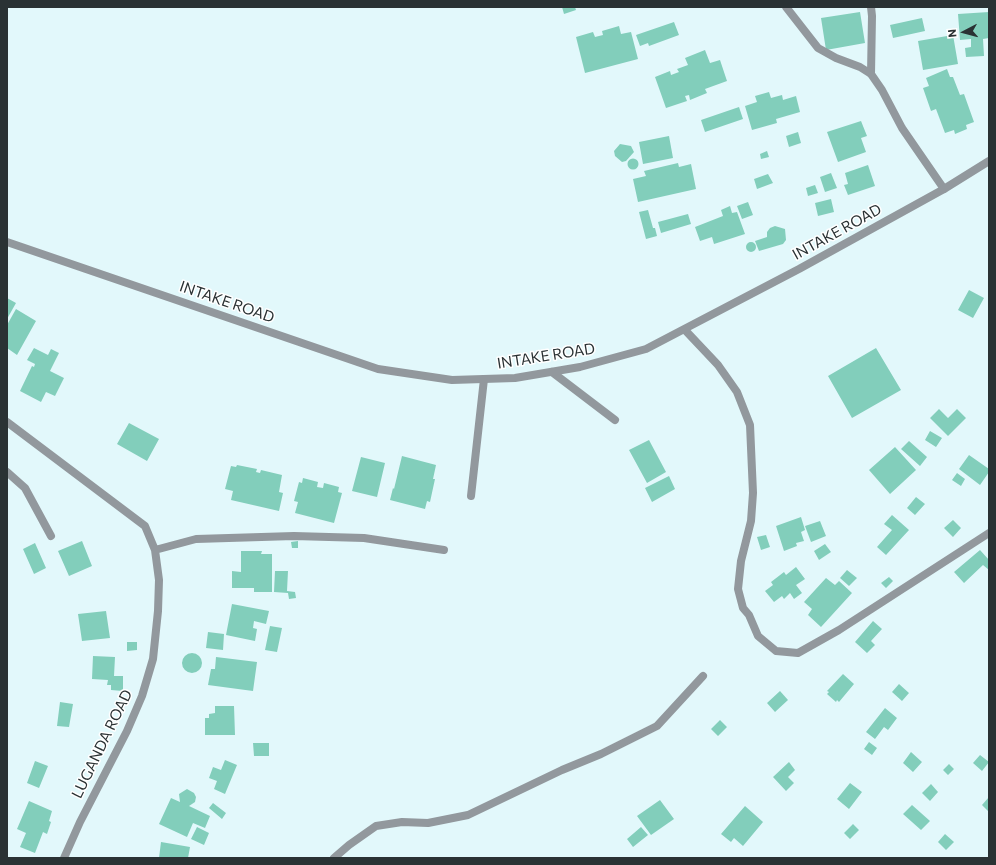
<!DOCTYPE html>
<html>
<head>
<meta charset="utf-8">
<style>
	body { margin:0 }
	#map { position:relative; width:996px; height:865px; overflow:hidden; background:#e2f8fb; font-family:Commissioner,sans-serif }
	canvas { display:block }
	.frame { position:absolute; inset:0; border:8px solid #2a3234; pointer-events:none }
	.north { position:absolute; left:944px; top:12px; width:40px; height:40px; -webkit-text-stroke:3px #fff; paint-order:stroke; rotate:264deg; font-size:11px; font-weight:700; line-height:16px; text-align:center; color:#2a3234 }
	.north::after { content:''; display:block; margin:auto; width:14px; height:18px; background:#2a3234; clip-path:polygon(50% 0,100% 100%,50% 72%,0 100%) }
</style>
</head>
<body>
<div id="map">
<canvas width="996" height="865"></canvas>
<div class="frame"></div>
<div class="north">N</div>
</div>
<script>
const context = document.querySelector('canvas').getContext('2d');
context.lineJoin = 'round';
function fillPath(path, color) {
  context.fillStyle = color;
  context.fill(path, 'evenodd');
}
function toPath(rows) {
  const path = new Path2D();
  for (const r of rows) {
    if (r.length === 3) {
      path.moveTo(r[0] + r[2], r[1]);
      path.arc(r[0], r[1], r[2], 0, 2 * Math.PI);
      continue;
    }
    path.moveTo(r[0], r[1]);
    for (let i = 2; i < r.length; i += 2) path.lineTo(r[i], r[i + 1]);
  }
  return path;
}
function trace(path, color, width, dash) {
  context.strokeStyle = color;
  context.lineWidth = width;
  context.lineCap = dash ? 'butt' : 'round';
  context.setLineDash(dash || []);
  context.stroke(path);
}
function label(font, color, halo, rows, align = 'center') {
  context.font = font + ' Commissioner,sans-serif';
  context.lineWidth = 3;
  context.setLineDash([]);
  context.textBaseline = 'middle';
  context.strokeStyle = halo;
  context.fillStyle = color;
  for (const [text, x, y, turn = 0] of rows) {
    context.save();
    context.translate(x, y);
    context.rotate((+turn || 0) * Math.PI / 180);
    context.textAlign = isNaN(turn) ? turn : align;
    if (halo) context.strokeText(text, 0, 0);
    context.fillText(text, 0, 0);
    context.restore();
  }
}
const building = toPath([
	[562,7,575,7,576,10,564,14],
	[860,12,865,43,826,50,821,18],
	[989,12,989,38,983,39,984,56,966,57,965,48,971,47,971,39,960,40,958,14],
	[922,18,925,31,893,38,890,25],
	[674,22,679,35,649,46,648,43,640,46,636,35],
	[619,26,621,34,631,32,638,59,585,73,576,37,593,32,595,37,603,35,602,31],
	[953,35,958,64,923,70,918,41],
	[705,50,710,63,720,60,727,81,705,89,707,93,690,100,689,95,685,96,687,101,666,108,655,77,670,71,671,75,679,72,677,69,688,65,685,58],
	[947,69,950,77,953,77,960,95,964,94,974,122,966,125,967,129,955,134,954,130,945,133,936,109,931,111,923,88,929,86,926,78],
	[769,92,771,98,782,95,783,100,796,96,800,112,776,119,777,123,752,130,745,106,757,102,755,96],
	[739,107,743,119,705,132,701,120],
	[861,121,867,136,861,138,866,152,838,162,827,132],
	[798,132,801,143,789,147,786,136],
	[669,136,673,158,643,164,639,142],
	[620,144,631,146,634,152,626,161,622,162,615,156,614,151],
	[767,151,769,157,761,159,760,154],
	[633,164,5.5],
	[678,163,679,167,691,164,696,189,638,202,633,179,646,176,644,171],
	[868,165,875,186,848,195,844,185,848,184,845,173],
	[831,173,837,188,825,192,820,177],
	[768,174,773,183,757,189,754,179],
	[815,185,818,193,808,196,806,188],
	[831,199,834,212,818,216,815,203],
	[748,202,753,215,742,219,737,206],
	[730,206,732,213,737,212,745,234,714,244,712,237,700,241,695,227,723,216,721,210],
	[648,210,653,228,655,228,657,236,646,239,639,212],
	[688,214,691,224,661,233,658,222],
	[775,226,785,229,786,240,783,244,759,251,755,241,767,237,767,232,770,228],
	[751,247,5],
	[969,290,984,298,973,318,958,310],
	[7,298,16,303,7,319],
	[16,309,36,321,17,355,7,348,7,325],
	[34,348,48,355,51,349,59,353,50,371,64,378,55,396,46,392,41,402,20,391,32,366,34,367,35,364,27,360],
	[876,348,901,390,852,418,828,376],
	[939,409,948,418,957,409,966,418,948,436,930,418],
	[129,423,159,439,147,461,117,444],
	[930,431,942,438,936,447,925,440],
	[649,440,666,472,647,483,629,450],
	[909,441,927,457,920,466,901,449],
	[895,447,916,470,890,494,869,470],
	[969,455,989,469,989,472,980,485,959,469],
	[402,456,436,465,433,479,435,479,430,502,427,501,425,509,390,500,393,488,394,489],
	[361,457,385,463,377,497,352,491],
	[237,465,257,469,256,472,260,473,261,470,282,475,279,492,283,493,279,511,231,500,233,491,225,489,231,466,236,467],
	[957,473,965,479,961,486,952,480],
	[669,476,675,489,652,502,645,488],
	[303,478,318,482,317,487,323,488,324,483,339,487,338,492,342,493,334,523,295,513,298,502,294,501,299,482,302,483],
	[916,497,925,504,915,515,907,508],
	[892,515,909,530,886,555,877,547,892,530,884,524],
	[801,517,805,530,801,532,804,541,796,543,797,546,784,551,776,526],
	[953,520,961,528,953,537,944,528],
	[820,521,826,536,811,542,805,526],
	[766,535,770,547,761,550,757,537],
	[82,541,92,566,69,576,58,551],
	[298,541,298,548,292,548,291,542],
	[35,543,46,568,34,574,23,549],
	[825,544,831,552,819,560,814,551],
	[980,550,989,560,989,570,983,565,964,583,954,572],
	[241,551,262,551,261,554,272,554,272,592,254,592,254,588,232,588,232,571,241,572],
	[796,567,805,579,796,585,802,593,794,599,790,593,784,599,782,596,774,602,765,591,773,585,771,582,784,572,786,575],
	[847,570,857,578,849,586,840,578],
	[275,571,288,571,287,591,295,592,296,598,289,599,288,593,274,592],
	[889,577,893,581,886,588,881,583],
	[826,578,835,585,839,581,852,593,821,627,808,615,812,609,804,602],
	[232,604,269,611,266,624,254,621,253,628,257,629,255,641,226,635],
	[106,611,110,638,82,641,78,614],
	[873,621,882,629,871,641,875,645,867,653,855,642],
	[270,626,282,628,277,652,265,650],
	[208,632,224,634,223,650,206,648],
	[127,642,137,642,137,650,127,651],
	[192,663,10],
	[93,656,115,657,114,676,123,676,123,691,111,690,111,685,107,685,108,680,92,679],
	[216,657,257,662,253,691,208,685,211,669,215,669],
	[843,674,854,684,839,702,837,700,836,702,827,694,829,692,827,691],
	[899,684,909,693,902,701,892,692],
	[780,691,788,700,775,712,767,703],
	[60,702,73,704,69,727,57,726],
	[215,706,234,706,235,735,205,735,205,718,209,718,209,714,215,713],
	[885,708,897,718,888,730,884,727,875,739,866,732],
	[720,720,727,727,718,736,711,729],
	[869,742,877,748,872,755,864,749],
	[253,743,269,743,269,756,254,756],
	[911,752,922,762,913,772,903,763],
	[980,755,989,762,982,771,973,763],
	[225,760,237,765,225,794,214,789,217,781,209,778,213,767,221,770],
	[35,761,48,766,39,788,27,783],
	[789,762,795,770,788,777,794,783,786,791,773,777],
	[949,764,954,769,948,775,943,770],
	[850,783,862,792,849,809,837,799],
	[931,784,938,792,930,801,922,793],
	[187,789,194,793,196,797,195,802,189,806,210,816,205,828,193,823,187,837,159,824,171,798,180,802,179,794],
	[989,797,989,812,982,805],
	[660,800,674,819,651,835,637,816],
	[29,801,52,811,49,821,51,822,47,834,43,832,35,853,20,847,26,833,17,829],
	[213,803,226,813,222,819,209,808],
	[912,805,930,821,921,830,903,814],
	[745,806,763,822,743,846,734,838,731,842,721,834],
	[853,824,859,830,850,839,844,833],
	[197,827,209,833,204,845,191,839],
	[641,827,648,835,633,847,627,839],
	[945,834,954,842,946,850,938,842],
	[161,842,190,847,188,858,159,858]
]);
const service = toPath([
	[334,858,349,845,376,826,402,822,428,823,468,815,562,770,601,754,657,726,703,676]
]);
const minor = toPath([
	[786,7,818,48,836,58,860,67,871,74,882,90,902,128,944,189],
	[871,7,872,16,871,74],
	[685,330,718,365,737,392,750,425,753,493,751,521,741,561,738,589,743,608,749,615,758,636,776,651,798,653,839,630,989,533],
	[552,372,615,420],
	[7,422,145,526,155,550,159,580,158,611,153,659,142,696,127,731,80,822,64,858],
	[7,472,25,488,51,536],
	[471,496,484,379],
	[155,550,196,539,294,536,364,538,444,550]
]);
const tertiary = toPath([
	[7,242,378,369,452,380,515,378,580,367,646,349,799,269,944,189,989,161]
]);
const streetNames = [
	["INTAKE ROAD",837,232,-29],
	["INTAKE ROAD",227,302,19],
	["INTAKE ROAD",546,356,-9],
	["LUGANDA ROAD",102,744,-64]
];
fillPath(building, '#82cebb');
trace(service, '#92989d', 8);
trace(minor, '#92989d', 8);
trace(tertiary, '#92989d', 8);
label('15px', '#2a3234', '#fff', streetNames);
</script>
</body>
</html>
